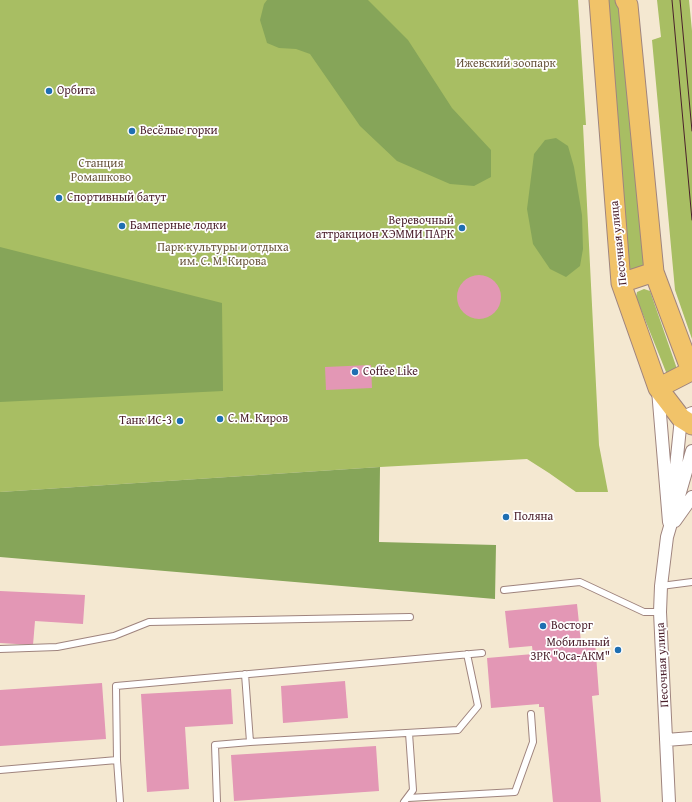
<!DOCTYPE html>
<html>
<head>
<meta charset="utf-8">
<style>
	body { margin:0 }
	canvas { display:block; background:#f4e8d1 }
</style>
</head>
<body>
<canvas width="692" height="802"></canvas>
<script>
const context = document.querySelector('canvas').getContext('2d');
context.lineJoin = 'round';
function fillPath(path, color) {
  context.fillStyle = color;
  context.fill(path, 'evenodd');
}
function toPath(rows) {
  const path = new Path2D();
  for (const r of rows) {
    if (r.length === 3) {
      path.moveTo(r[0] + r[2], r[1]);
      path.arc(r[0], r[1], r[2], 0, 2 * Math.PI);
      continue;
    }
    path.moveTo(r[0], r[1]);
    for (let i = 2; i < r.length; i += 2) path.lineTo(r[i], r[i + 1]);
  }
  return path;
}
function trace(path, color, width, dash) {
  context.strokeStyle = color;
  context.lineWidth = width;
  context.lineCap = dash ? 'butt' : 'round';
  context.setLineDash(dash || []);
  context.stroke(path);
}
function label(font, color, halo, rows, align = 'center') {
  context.font = font + ' "Gentium Book Plus",serif';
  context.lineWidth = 3.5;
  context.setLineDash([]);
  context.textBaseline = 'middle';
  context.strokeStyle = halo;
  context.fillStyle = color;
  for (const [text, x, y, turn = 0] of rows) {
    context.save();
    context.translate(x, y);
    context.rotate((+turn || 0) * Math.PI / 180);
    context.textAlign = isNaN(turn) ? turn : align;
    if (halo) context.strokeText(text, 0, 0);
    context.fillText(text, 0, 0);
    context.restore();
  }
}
const green = toPath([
	[0,0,578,0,586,125,583,125,599,445,608,492,576,492,549,473,527,459,380,467,0,492],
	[606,0,618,0,621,7,645,264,643,268,633,271,625,264],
	[657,0,689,0,692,31,692,339,675,290,652,40,661,37],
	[644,289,650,291,676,366,676,371,670,374,666,372,636,297,637,292]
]);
const forest = toPath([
	[267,0,368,0,408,40,452,108,491,150,491,177,474,186,450,184,397,161,360,126,310,54,296,49,279,48,267,43,260,20,264,4],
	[556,138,568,146,574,167,582,215,583,249,580,266,566,277,550,269,533,244,527,209,534,154,545,140],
	[0,247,222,303,223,391,0,402],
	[380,467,379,542,496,545,495,599,0,557,0,492]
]);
const building = toPath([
	[479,297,22],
	[371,365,372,388,326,390,325,367],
	[0,591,85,595,83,624,35,621,33,645,0,643],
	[577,604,581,642,595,641,599,695,592,696,601,802,553,802,544,707,539,707,539,704,491,708,487,658,533,654,532,646,509,648,505,611],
	[345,681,348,718,283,723,281,686],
	[102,683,106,739,0,746,0,690],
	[231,689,233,724,185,727,189,789,147,792,141,694],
	[376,746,379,791,234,801,231,755]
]);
const service = toPath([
	[661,586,692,582],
	[504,590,580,582,644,612,660,612],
	[0,649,57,647,114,636,149,622,410,617],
	[250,742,458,730,478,706,467,654],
	[0,770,117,760],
	[408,798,515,792,533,742,531,714],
	[120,802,117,760,116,686,482,653],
	[217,802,215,745,250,742,245,674],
	[404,802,413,790,409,733]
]);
const minor = toPath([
	[658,390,669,522],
	[673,496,681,418,692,413],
	[675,521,692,497],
	[666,740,692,738],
	[669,802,660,612,661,586,667,537,692,451]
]);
const primary = toPath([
	[599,0,621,283,658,388,681,418,692,425],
	[625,0,628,5,654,272,691,371],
	[621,283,654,272],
	[658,388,691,371]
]);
const tram = toPath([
	[672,0,692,220],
	[680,0,692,131]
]);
const markers = [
	[49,91,4,"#1f6fb2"],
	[132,131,4,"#1f6fb2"],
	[59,198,4,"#1f6fb2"],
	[122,226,4,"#1f6fb2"],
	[462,228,4,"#1f6fb2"],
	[355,372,4,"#1f6fb2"],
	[220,419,4,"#1f6fb2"],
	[180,421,4,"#1f6fb2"],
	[506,517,4,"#1f6fb2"],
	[543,626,4,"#1f6fb2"],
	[618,650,4,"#1f6fb2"]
];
const parkNames = [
	["Ижевский зоопарк",506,64],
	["Станция",101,164],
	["Ромашково",101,178],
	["Парк культуры и отдыха",223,248],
	["им. С. М. Кирова",223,262]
];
const poiNames = [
	["Орбита",57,91],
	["Весёлые горки",140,131],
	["Спортивный батут",67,198],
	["Веревочный",454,221,"right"],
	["аттракцион ХЭММИ ПАРК",454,235,"right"],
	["Бамперные лодки",130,226],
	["Coffee Like",363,372],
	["С. М. Киров",228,419],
	["Танк ИС-3",172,421,"right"],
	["Поляна",514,517],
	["Восторг",551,626],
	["Мобильный",610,643,"right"],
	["ЗРК \"Оса-АКМ\"",610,657,"right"]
];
const streetNames = [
	["Песочная улица",619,243,-96],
	["Песочная улица",663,665,-93]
];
fillPath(green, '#a8be63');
fillPath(forest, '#86a559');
fillPath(building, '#e397b5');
trace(service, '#9f847e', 8);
trace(minor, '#9f847e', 14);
trace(primary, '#9f847e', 21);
trace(service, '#fff', 6);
trace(minor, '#fff', 12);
trace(primary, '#f1c369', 19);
trace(tram, '#4a1f2b', 1);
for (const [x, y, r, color] of markers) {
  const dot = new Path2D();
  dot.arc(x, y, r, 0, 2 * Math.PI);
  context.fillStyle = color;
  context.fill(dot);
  trace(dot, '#fff', 1.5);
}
label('12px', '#6b573f', '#fff', parkNames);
label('12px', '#4a1f2b', '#fff', poiNames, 'left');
label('12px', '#4a1f2b', '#fff', streetNames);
</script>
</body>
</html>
